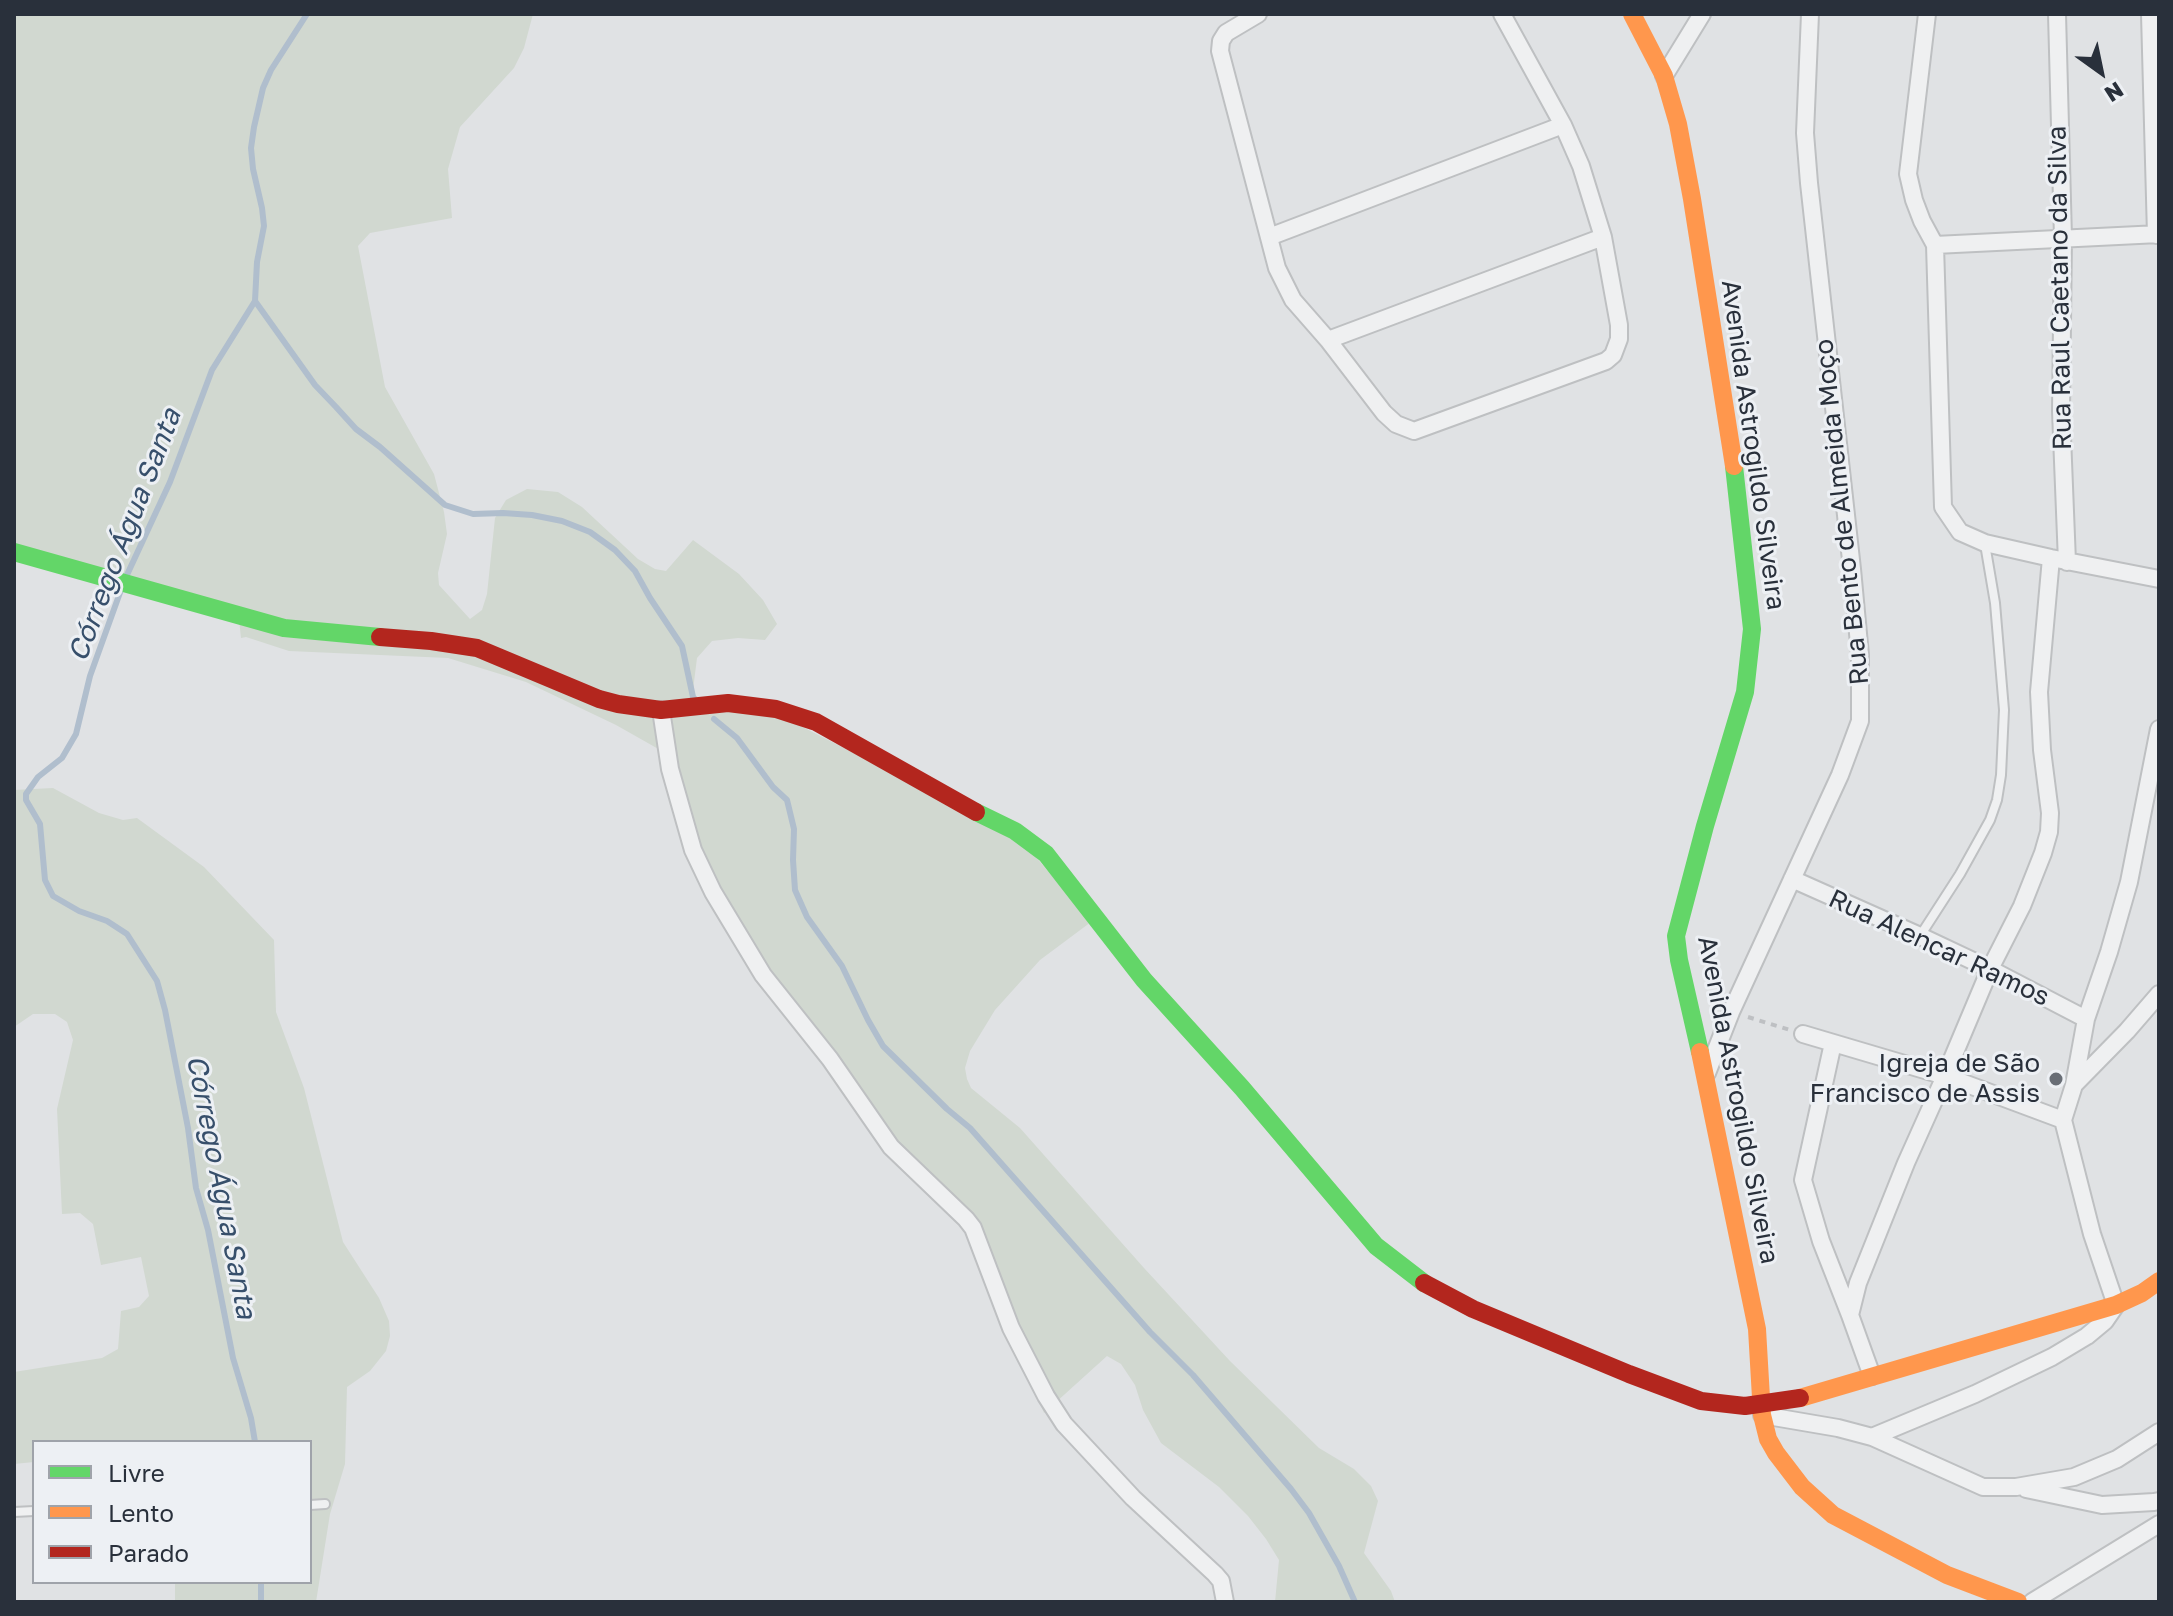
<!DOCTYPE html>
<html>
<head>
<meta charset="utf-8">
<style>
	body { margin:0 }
	#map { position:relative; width:2173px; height:1616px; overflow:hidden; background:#e0e2e4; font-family:"Golos Text",sans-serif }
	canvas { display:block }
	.frame { position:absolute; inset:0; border:16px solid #29303b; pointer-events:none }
	.legend { position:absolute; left:32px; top:1440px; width:280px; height:144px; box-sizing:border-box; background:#edf0f4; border:2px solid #9fa3aa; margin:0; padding:10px 14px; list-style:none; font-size:24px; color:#29303b }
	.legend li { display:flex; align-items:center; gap:16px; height:40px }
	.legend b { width:40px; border:2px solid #9fa3aa }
	.north { position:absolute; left:2061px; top:32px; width:80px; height:80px; -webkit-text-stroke:6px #edf0f4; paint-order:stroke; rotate:147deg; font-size:22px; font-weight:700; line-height:32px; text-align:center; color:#29303b }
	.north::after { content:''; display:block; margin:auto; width:28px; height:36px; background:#29303b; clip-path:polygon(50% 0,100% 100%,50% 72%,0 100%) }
</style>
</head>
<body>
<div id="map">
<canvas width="2173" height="1616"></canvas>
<div class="frame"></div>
<ul class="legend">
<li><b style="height:10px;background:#63d668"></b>Livre</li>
<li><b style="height:10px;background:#ff974d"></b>Lento</li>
<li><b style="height:10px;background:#b3261e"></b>Parado</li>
</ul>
<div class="north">N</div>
</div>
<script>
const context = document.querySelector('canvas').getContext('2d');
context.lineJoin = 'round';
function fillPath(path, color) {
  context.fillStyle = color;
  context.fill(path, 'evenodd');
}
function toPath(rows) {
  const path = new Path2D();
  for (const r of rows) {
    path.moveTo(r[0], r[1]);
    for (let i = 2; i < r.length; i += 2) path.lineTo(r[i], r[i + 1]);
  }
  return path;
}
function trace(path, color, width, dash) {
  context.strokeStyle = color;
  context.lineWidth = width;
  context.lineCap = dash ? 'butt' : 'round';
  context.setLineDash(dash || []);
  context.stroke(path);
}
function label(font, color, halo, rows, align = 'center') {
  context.font = font + ' "Golos Text",sans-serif';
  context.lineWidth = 6;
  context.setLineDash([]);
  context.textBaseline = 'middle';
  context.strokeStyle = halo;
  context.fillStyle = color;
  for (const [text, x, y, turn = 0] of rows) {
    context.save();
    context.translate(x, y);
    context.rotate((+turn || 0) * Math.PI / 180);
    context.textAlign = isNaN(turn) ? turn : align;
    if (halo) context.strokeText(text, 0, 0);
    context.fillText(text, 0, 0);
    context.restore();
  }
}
const green = toPath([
	[14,14,533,14,524,48,514,68,460,127,448,169,452,218,370,233,358,246,385,387,434,474,444,512,447,534,438,573,439,585,470,619,482,610,487,594,495,518,506,500,527,489,558,492,582,507,638,559,655,569,666,571,693,540,739,574,763,600,777,624,765,640,738,638,712,641,697,658,691,706,761,706,1018,836,1091,922,1040,960,995,1010,970,1051,965,1068,967,1079,971,1088,1020,1128,1144,1268,1230,1361,1319,1448,1354,1469,1371,1486,1378,1501,1364,1553,1391,1591,1395,1602,1275,1602,1279,1560,1266,1539,1248,1516,1219,1487,1161,1443,1143,1410,1135,1385,1121,1364,1107,1356,1044,1413,964,1217,887,1131,760,965,692,840,669,755,616,725,526,682,448,658,289,651,246,637,241,638,238,610,14,544],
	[53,788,99,813,123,820,137,818,204,867,274,940,276,1012,304,1088,343,1242,379,1298,389,1321,390,1336,386,1351,370,1371,347,1387,345,1464,330,1514,316,1602,175,1602,175,1582,310,1582,310,1442,34,1442,34,1462,14,1464,14,1372,102,1358,118,1349,121,1311,139,1307,149,1296,141,1257,101,1265,93,1224,80,1213,62,1214,57,1109,73,1040,67,1022,55,1014,33,1014,14,1027,14,790]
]);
const stream = toPath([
	[255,301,315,385,336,407,356,429,380,447,445,505,473,514,503,513,532,515,562,521,590,532,615,550,635,571,650,598,682,646,693,697,695,699],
	[126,577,170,482,212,370,255,301,257,262,264,226,262,208,253,169,251,148,254,127,263,88,271,70,307,14],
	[122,587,90,676,76,734,62,758,38,777,26,794,26,800,40,824,45,880,53,896,79,911,107,921,127,934,157,981,165,1010,188,1128,196,1188,208,1230,233,1358,251,1418,255,1442],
	[714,719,737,738,773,787,787,800,794,829,793,860,795,890,807,917,842,966,868,1020,883,1046,947,1109,970,1128,1150,1332,1193,1375,1291,1489,1309,1513,1339,1566,1355,1602],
	[261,1582,261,1602]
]);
const path = toPath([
	[1748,1017,1790,1030]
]);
const lane = toPath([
	[1920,936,1960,874,1990,820,1997,800,2001,775,2004,710,1995,603,1985,544],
	[310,1505,325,1504],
	[14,1512,34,1511]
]);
const street = toPath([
	[1258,14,1226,33,1221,41,1220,51,1277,268,1293,300,1328,340,1384,413,1396,424,1414,431,1606,361,1613,355,1619,339,1619,325,1603,237,1581,166,1563,125,1502,14],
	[1927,14,1908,174,1914,200,1922,221,1935,245,1943,507,1960,532,1985,543,2051,558,2159,579],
	[2057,14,2063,238,2061,411,2067,562],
	[2150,14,2156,235],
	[1664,76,1702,14],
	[1269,237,1563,125],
	[1935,245,2159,234],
	[1328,340,1603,237],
	[661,710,670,769,693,850,713,892,763,975,830,1059,891,1147,966,1219,973,1228,1011,1328,1046,1396,1064,1424,1133,1498,1215,1574,1221,1581,1225,1602],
	[1792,879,1920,936,1990,969,2086,1019],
	[1803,1034,1945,1076,2063,1120],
	[1833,1043,1803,1180,1821,1241,1850,1315],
	[1707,1073,1731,1012,1840,775,1860,721,1860,655,1852,569,1809,183,1805,133,1810,14],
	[2074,1085,2086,1019,2109,952,2129,882,2159,729],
	[1872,1376,1850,1315,1858,1283,1906,1163,1945,1076,1990,969,2022,906,2043,853,2049,832,2050,813,2042,750,2039,692,2051,558],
	[1762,1415,1838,1428,1872,1437,1983,1487,2016,1487,2074,1477,2117,1459,2159,1432],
	[1872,1437,1975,1394,2052,1357,2087,1336,2105,1321,2116,1305,2092,1234,2063,1120,2074,1085,2127,1031,2159,994],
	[2026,1489,2102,1505,2154,1502,2159,1501],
	[2032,1602,2159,1524]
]);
const fast = toPath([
	[14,552,284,628,380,637],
	[976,812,1015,831,1046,854,1144,980,1242,1088,1376,1246,1424,1283],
	[1700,1052,1679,960,1676,936,1705,826,1745,692,1752,629,1734,466]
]);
const slow = toPath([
	[1632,14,1664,76,1678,124,1692,199,1734,466],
	[1700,1052,1757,1329,1762,1415,1768,1439,1776,1453,1802,1487,1833,1515,1947,1575,2018,1602],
	[1800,1398,2116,1305,2142,1293,2159,1281]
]);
const jam = toPath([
	[380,637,431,641,477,648,599,699,618,704,661,710,728,703,776,709,816,722,976,812],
	[1424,1283,1473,1309,1629,1374,1701,1401,1745,1406,1800,1398]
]);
const markers = [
	[2056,1079,8,"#696e76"]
];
const streetNames = [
	["Rua Raul Caetano da Silva",2060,288,-91],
	["Avenida Astrogildo Silveira",1753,445,82],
	["Rua Bento de Almeida Moço",1842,512,-96],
	["Rua Alencar Ramos",1939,948,25],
	["Avenida Astrogildo Silveira",1738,1100,79]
];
const poiNames = [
	["Igreja de São",2040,1064],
	["Francisco de Assis",2040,1094]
];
const waterNames = [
	["Córrego Água Santa",125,535,-69],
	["Córrego Água Santa",221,1187,79]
];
fillPath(green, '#d1d8d0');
trace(stream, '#b0becd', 6);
trace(lane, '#bec0c2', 12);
trace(street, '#bec0c2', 20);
trace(path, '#bec0c3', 4, [6, 6]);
trace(lane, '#eff0f1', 8);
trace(street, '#eff0f1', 16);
trace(fast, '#63d668', 18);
trace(slow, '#ff974d', 18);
trace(jam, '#b3261e', 18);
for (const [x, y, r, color] of markers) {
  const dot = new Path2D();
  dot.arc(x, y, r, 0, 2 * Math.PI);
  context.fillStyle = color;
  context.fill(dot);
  trace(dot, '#edf0f4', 3);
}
label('26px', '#29303b', '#edf0f4', streetNames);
label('26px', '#29303b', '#edf0f4', poiNames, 'right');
label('italic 28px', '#374f6b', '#edf0f4', waterNames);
</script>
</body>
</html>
